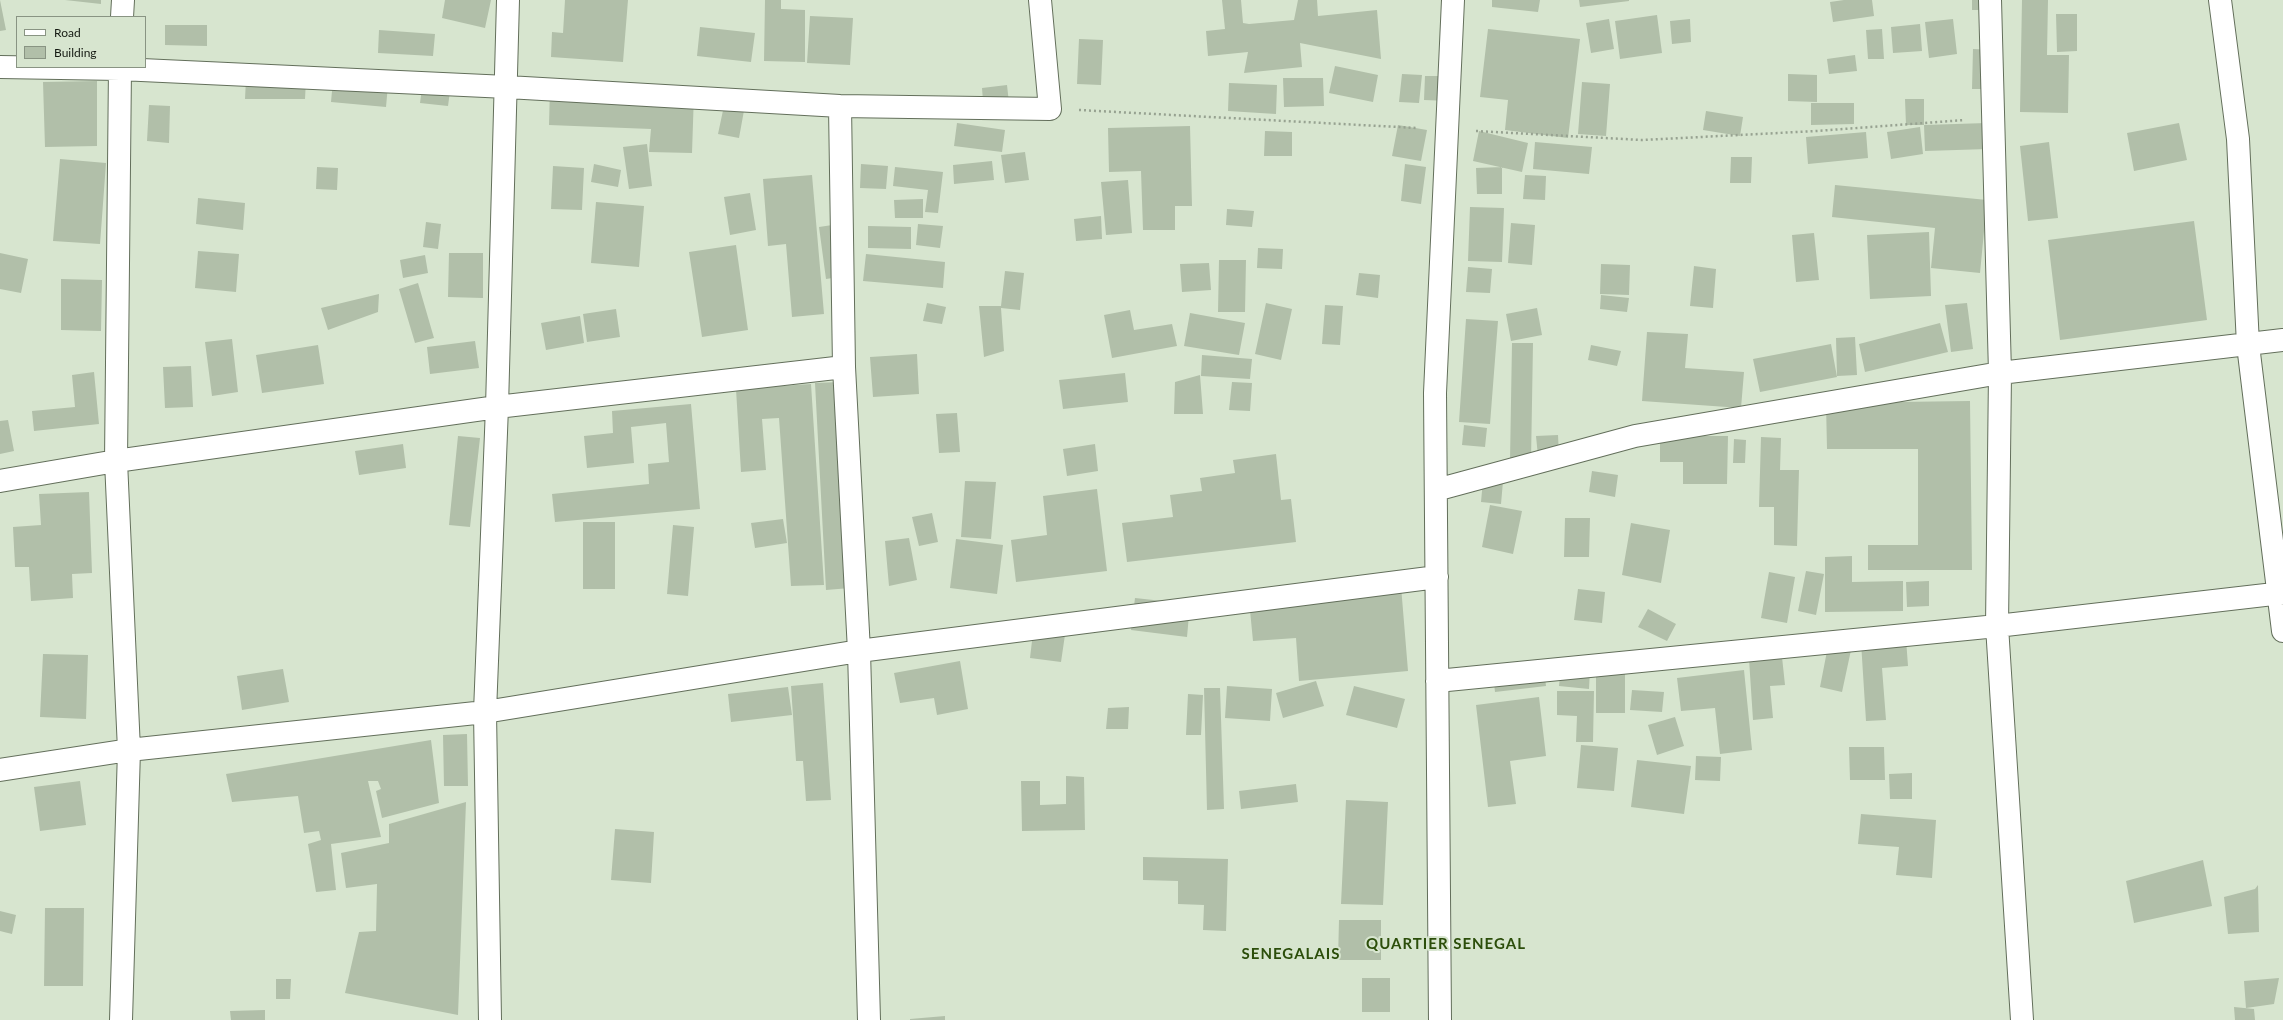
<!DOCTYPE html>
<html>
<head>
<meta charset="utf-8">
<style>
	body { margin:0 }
	#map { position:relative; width:2283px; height:1020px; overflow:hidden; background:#d7e5cf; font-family:Lato,sans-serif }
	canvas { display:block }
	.legend { position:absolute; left:16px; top:16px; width:130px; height:52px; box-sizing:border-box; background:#d7e5cf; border:1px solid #899483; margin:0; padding:5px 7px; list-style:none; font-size:12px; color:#151a12 }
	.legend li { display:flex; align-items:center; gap:8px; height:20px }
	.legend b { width:20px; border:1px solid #899483 }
</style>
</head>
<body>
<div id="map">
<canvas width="2283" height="1020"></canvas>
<ul class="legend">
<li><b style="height:5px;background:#fff"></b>Road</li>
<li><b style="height:11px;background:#b1bfa9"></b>Building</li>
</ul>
</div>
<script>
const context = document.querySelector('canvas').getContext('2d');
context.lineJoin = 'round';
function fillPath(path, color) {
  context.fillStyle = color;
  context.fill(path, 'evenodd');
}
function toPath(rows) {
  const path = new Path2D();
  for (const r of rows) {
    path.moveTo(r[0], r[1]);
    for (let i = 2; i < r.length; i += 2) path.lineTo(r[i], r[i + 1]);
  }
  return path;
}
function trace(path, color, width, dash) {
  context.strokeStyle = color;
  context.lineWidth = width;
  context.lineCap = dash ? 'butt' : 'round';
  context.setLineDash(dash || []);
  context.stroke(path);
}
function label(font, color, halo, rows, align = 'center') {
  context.font = font + ' Lato,sans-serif';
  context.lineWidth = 4;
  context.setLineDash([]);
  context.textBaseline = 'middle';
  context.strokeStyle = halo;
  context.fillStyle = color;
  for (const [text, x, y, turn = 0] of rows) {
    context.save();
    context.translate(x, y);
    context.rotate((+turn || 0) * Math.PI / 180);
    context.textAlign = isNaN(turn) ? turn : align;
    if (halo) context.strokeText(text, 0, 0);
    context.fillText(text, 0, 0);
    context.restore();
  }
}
const building = toPath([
	[0,0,6,30,0,31],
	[65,0,101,0,101,4],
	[445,0,491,0,485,28,442,18],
	[565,0,628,0,623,62,551,57,552,32,563,33],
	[765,0,781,0,781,9,805,10,805,62,764,61],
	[1222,0,1241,0,1243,23,1249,24,1294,20,1298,0,1317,0,1318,16,1377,10,1381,59,1300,43,1302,67,1244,73,1248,52,1208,56,1206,31,1225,29],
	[1492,0,1540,0,1538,12,1492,7],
	[1579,0,1629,0,1629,1,1580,7],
	[1844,0,1872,0,1874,16,1833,22,1830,2],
	[1972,0,2001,0,2001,10,1972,10],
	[2022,0,2048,0,2047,55,2069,55,2068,113,2020,112],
	[2056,14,2077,14,2077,51,2057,52],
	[1657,15,1662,53,1620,59,1615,21],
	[810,16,853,18,850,65,807,63],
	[1609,19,1614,49,1591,53,1586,23],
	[1690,19,1691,42,1672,44,1670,21],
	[1953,19,1957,54,1929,58,1925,22],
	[1920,24,1922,51,1893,53,1891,27],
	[165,25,207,25,207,46,165,45],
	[700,27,755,33,751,62,697,56],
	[1488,29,1580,39,1568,138,1505,130,1508,100,1480,97],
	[1882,29,1884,59,1868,59,1866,30],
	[379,30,435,34,433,56,378,53],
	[1079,39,1103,40,1101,85,1077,84],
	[1973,49,1995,50,1993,89,1972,89],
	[1855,55,1857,71,1829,74,1827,59],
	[1335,66,1378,75,1373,102,1329,93],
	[1402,74,1422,75,1419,103,1399,102],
	[1788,74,1817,75,1817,102,1788,101],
	[1425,76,1451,76,1450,101,1424,100],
	[1283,78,1323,78,1324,106,1284,107],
	[246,79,306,80,305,99,245,99],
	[333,80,388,85,386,107,331,102],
	[97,81,97,146,45,147,43,82],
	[423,81,451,84,448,106,420,103],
	[1582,82,1610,84,1606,136,1578,134],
	[1229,83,1277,85,1276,114,1228,111],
	[1007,85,1010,112,984,114,982,88],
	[550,88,694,93,692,153,649,152,651,129,549,125],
	[1905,99,1924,99,1924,125,1906,125],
	[725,101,745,105,739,138,718,134],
	[1811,103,1854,103,1854,124,1811,125],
	[149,105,170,106,169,143,147,141],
	[1706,111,1743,117,1740,136,1703,130],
	[957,123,1005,130,1002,152,954,146],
	[1987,123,1988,149,1925,151,1924,125],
	[2179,123,2187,160,2134,171,2127,133],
	[1398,125,1427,130,1421,161,1392,156],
	[1190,126,1192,206,1175,206,1175,230,1143,230,1141,171,1109,172,1108,128],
	[1920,127,1923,154,1891,159,1887,132],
	[1265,131,1292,132,1292,156,1264,156],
	[1479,131,1528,143,1522,172,1473,161],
	[1866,132,1868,158,1808,164,1806,137],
	[1535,142,1592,147,1589,174,1533,169],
	[2049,142,2058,218,2028,221,2020,146],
	[647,144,652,186,629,189,623,147],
	[1025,152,1029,180,1005,183,1001,155],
	[1731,157,1752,157,1751,183,1730,183],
	[60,159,106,163,100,244,53,241],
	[992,161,994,180,954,184,953,165],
	[594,164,621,170,618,187,591,182],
	[861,164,888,166,886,189,860,188],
	[1405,164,1426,167,1421,204,1401,201],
	[553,166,584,168,582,210,551,209],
	[317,167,338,168,337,190,316,189],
	[895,167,943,172,938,213,925,212,928,190,893,186],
	[1502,167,1502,194,1477,194,1476,168],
	[812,175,824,314,792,317,786,244,768,246,763,179],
	[1525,175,1546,176,1545,200,1523,199],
	[1128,180,1132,233,1106,235,1101,182],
	[1835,185,1987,200,1980,273,1931,268,1935,228,1832,217],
	[750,193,756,230,730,235,724,197],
	[198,198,245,203,243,230,196,224],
	[923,199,923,218,895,218,894,200],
	[596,202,644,206,639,267,591,263],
	[1470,207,1504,208,1502,262,1468,261],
	[1227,209,1254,211,1252,227,1226,225],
	[1101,216,1102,239,1076,241,1074,219],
	[2194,221,2207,320,2060,340,2048,240],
	[426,222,441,224,438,249,423,247],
	[1511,223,1535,225,1532,265,1508,263],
	[839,224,846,276,826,279,819,227],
	[918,224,943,226,940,248,916,245],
	[868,226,911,227,911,249,868,248],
	[1929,232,1931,296,1870,299,1867,235],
	[1814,233,1819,280,1796,282,1792,235],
	[736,245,748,330,702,337,689,252],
	[1258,248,1283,249,1282,269,1257,268],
	[198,251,239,254,236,292,195,288],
	[0,253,28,259,21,293,0,289],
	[449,253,483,253,483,298,448,297],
	[866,254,945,262,943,288,863,281],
	[425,255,428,273,403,278,400,260],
	[1219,260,1246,260,1245,312,1218,312],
	[1209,263,1211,290,1182,292,1180,264],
	[1601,264,1630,265,1629,295,1600,294],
	[1694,266,1716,269,1713,308,1690,306],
	[1468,267,1492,269,1490,293,1466,292],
	[1005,271,1024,273,1020,310,1001,308,1004,351,984,357,979,306,1001,306],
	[1359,273,1380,275,1378,298,1356,295],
	[61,279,102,280,101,331,61,330],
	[418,283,434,338,415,343,399,289],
	[379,294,378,312,328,330,321,308],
	[1601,295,1629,298,1627,312,1600,309],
	[927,303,946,307,942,324,923,321],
	[1266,303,1292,309,1281,360,1255,354],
	[1967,303,1973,349,1951,352,1945,305],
	[1325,305,1343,306,1340,345,1322,344],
	[1537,308,1542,335,1511,341,1506,314],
	[616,309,620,337,587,342,583,314],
	[1130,310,1134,330,1172,324,1177,346,1112,358,1104,315],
	[1190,313,1245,323,1239,355,1184,346],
	[580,316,584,343,546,350,541,323],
	[1466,319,1498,321,1490,424,1459,422],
	[1940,323,1948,352,1865,372,1859,344],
	[1647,332,1688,334,1685,368,1744,372,1741,408,1642,401],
	[1855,337,1857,375,1837,376,1836,338],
	[232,339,238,392,212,396,205,342],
	[475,341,479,368,430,374,427,347],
	[1512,343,1533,343,1531,461,1510,461],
	[1831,344,1837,377,1760,392,1753,359],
	[318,345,324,384,262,393,256,355],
	[1591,345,1621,351,1617,366,1588,360],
	[917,354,919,394,873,397,870,357],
	[1202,355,1252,359,1250,379,1201,376],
	[191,366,193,407,165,408,163,367],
	[94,372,99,424,34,431,32,411,75,407,72,375],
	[1125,373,1128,402,1063,409,1059,380],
	[1200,375,1203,414,1174,414,1175,382],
	[840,382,850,588,826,590,815,383],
	[1232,382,1252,383,1250,411,1229,410],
	[811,384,824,585,791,586,779,418,762,419,766,470,741,472,736,389],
	[1970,401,1972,570,1868,570,1868,545,1918,545,1918,449,1827,449,1826,403],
	[691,404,700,509,555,522,552,494,649,484,648,464,669,462,666,423,631,427,634,463,587,468,584,436,613,433,612,411],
	[957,413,960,452,939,453,936,414],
	[8,420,14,451,0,454,0,421],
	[1464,425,1487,428,1485,447,1462,445],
	[1558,435,1559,455,1538,456,1536,436],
	[458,436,480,438,470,527,449,525],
	[1660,436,1728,436,1727,484,1683,484,1683,462,1660,462],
	[1761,437,1781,438,1780,470,1799,470,1797,546,1774,545,1774,507,1759,507],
	[1734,439,1746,440,1745,463,1733,463],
	[403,444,406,468,359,475,355,451],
	[1095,444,1098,471,1067,476,1063,449],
	[1276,454,1281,500,1291,499,1296,542,1127,562,1122,523,1173,517,1170,495,1202,491,1200,478,1235,473,1233,460],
	[1484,469,1504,470,1501,504,1481,502],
	[1592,471,1618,475,1615,497,1589,492],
	[965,481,996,482,991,539,961,537],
	[1097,489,1107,571,1016,582,1011,540,1047,535,1043,496],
	[89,492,92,573,72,574,73,598,31,601,29,567,15,567,13,527,41,525,39,494],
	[1490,505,1522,511,1513,554,1482,547],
	[932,513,938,542,919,546,912,517],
	[1565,518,1590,518,1589,557,1564,557],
	[783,519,787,543,755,548,751,523],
	[583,522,615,522,615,589,583,589],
	[1631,523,1670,530,1661,583,1622,575],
	[673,525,694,527,688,596,667,594],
	[909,538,917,580,889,586,885,541],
	[956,539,1003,545,997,594,950,588],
	[1852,556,1852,582,1903,581,1903,611,1825,612,1825,557],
	[1806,571,1824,574,1816,615,1798,611],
	[1769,572,1795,577,1787,623,1761,618],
	[1929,581,1929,606,1907,607,1906,582],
	[1401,586,1408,671,1299,681,1296,638,1253,641,1249,600],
	[1578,589,1605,592,1602,623,1574,620],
	[1135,598,1190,604,1187,637,1131,630],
	[1648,609,1676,624,1667,641,1638,627],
	[1034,624,1066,628,1061,662,1030,658],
	[1906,639,1908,666,1882,668,1886,720,1866,721,1861,642],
	[1828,646,1851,650,1842,692,1820,687],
	[43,654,88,655,86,719,40,717],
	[1782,657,1785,685,1770,686,1773,718,1753,720,1749,659],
	[1543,659,1546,686,1495,692,1492,665],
	[960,661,968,709,937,715,934,698,900,703,894,673],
	[1596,665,1625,665,1625,713,1596,713],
	[1561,666,1590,669,1589,689,1559,686],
	[283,669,289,702,242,710,237,676],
	[1744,670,1752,750,1720,754,1715,708,1681,711,1677,678],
	[1316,681,1324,706,1283,718,1276,693],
	[823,683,831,800,806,801,803,761,796,761,791,686],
	[1227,686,1272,689,1270,721,1225,718],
	[1354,686,1405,699,1397,728,1346,715],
	[788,687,792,715,731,722,728,694],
	[1204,688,1220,688,1224,809,1207,810],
	[1632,690,1664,692,1662,712,1630,710],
	[1557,691,1594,691,1593,742,1576,742,1577,716,1557,715],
	[1188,694,1203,695,1201,735,1186,735],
	[1539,697,1546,756,1510,761,1516,804,1488,807,1476,705],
	[1129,707,1128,729,1106,729,1108,708],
	[1675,717,1684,746,1657,755,1648,725],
	[467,734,468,786,444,786,443,735],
	[431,740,439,803,382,818,376,791,381,789,378,781,368,781,381,837,331,844,336,890,316,892,308,844,321,840,319,831,304,833,298,796,232,802,226,774],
	[1581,745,1618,748,1614,791,1577,788],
	[1849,747,1884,747,1885,780,1850,780],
	[1696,756,1721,757,1720,781,1695,780],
	[1637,760,1691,766,1684,814,1631,807],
	[1912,773,1912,799,1890,799,1889,774],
	[1066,776,1084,777,1085,830,1022,831,1021,781,1040,781,1040,805,1066,804],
	[80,781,86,825,40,831,34,787],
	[1296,784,1298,802,1241,809,1239,791],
	[1346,800,1388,802,1383,905,1341,904],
	[466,802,458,1015,345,993,359,932,376,931,377,884,346,888,341,853,389,843,389,824],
	[1861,814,1936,820,1932,878,1896,875,1899,847,1858,844],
	[615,829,654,832,651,883,611,880],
	[1143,857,1228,859,1226,931,1203,930,1204,905,1178,904,1178,881,1143,880],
	[2203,860,2212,906,2134,923,2126,881],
	[2258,885,2259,932,2228,934,2224,897,2255,889],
	[45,908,84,908,83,986,44,986],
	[0,911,16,915,12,934,0,931],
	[1339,920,1381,920,1381,960,1338,960],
	[1362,978,1390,978,1390,1012,1362,1012],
	[2279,978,2274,1004,2246,1008,2244,981],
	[276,979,291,979,290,999,276,999],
	[2234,1007,2254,1009,2255,1020,2235,1020],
	[265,1010,265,1020,231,1020,230,1011],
	[945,1016,945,1020,910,1020,910,1019]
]);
const path = toPath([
	[1079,110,1417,128],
	[1476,131,1642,140,1817,131,1964,120]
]);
const street = toPath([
	[1990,0,2000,373,1997,626,2022,1020],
	[2220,0,2238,139,2248,345,2283,631],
	[122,17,123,0],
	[0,67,120,69,507,87,840,106,1050,109,1040,0],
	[120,67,116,461,129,750,121,1020],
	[840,106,844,367,859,651,869,1020],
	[0,481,116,461,497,407,844,367],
	[1436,490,1635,436,2000,373,2283,340],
	[1437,681,1997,626,2283,593],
	[0,770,129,750,485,712,859,651,1437,577],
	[490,1020,485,712,497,407,508,0],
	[1440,1020,1435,393,1453,0]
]);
const districtNames = [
	["QUARTIER SENEGAL",1446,944],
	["SENEGALAIS",1291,954]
];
fillPath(building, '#b1bfa9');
trace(street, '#636f5b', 24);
trace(path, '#97a291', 2.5, [2, 3]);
trace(street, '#fff', 22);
context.letterSpacing = '1px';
label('bold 15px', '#2c4e0b', '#d7e5cf', districtNames);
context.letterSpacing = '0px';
</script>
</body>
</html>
